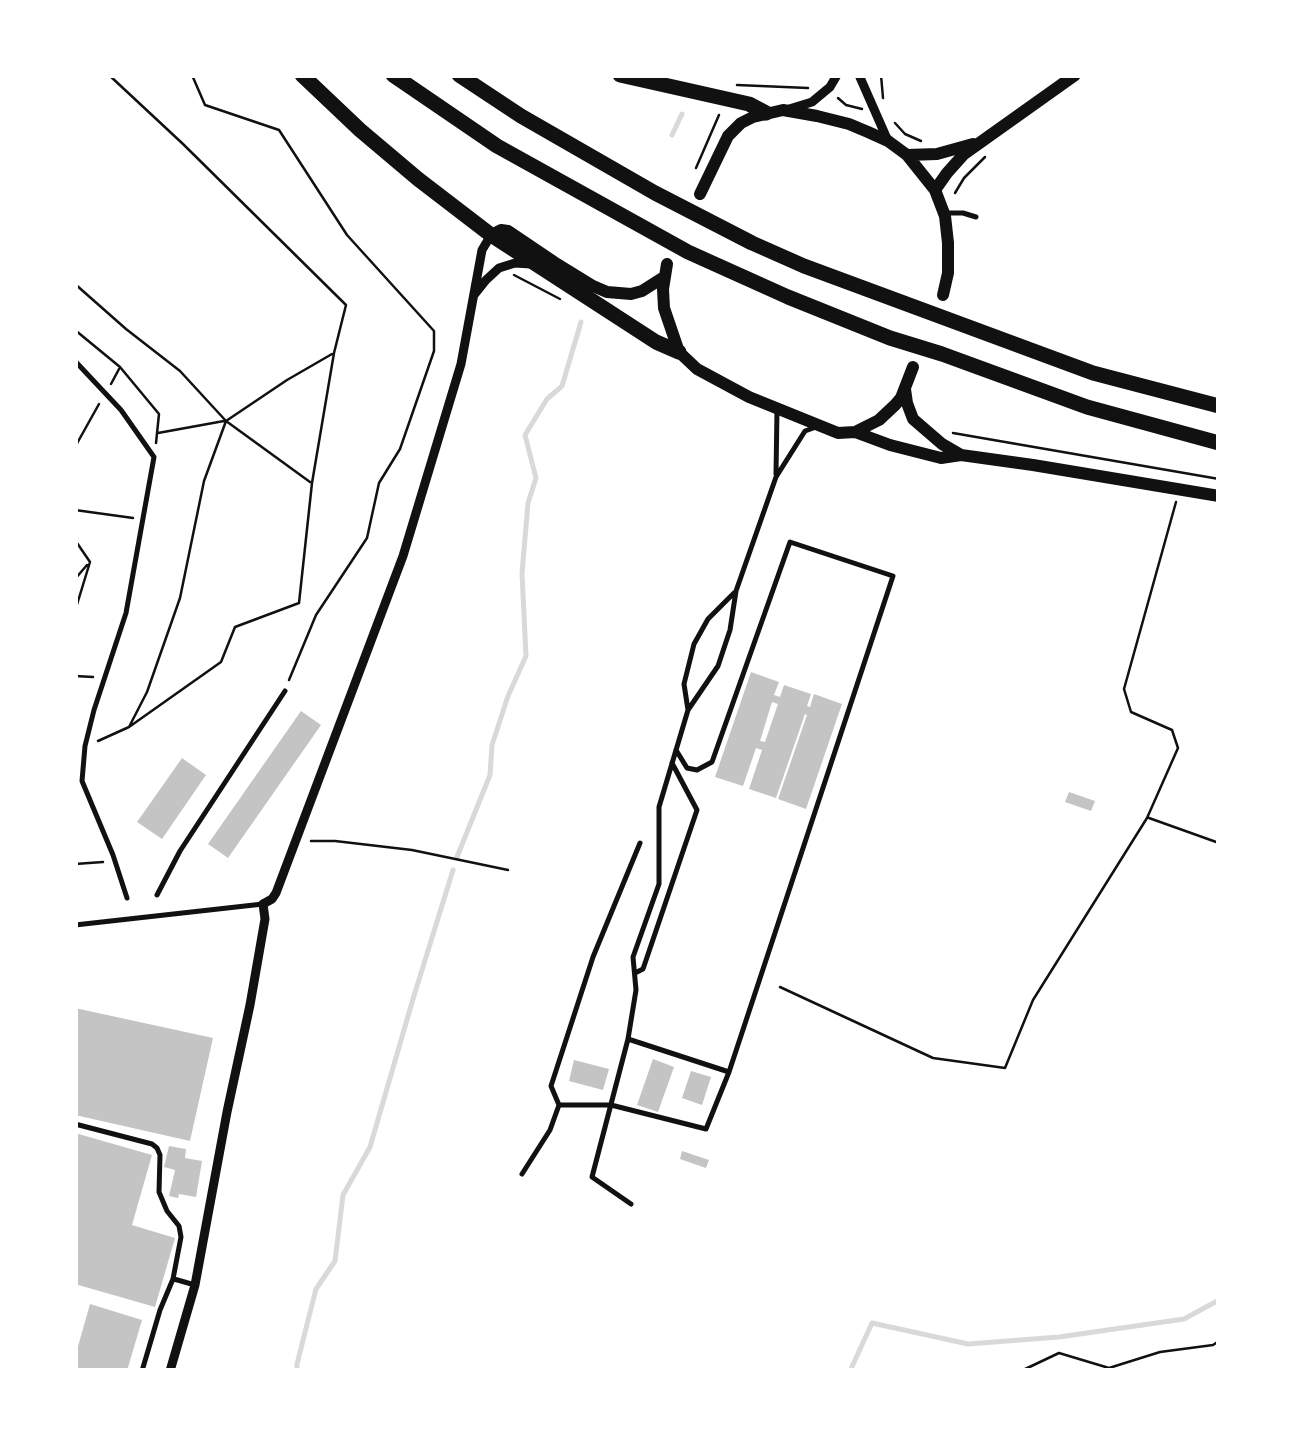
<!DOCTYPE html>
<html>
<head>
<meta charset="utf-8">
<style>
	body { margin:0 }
	#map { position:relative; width:1294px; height:1446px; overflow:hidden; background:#fff; font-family:Rubik,sans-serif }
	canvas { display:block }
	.frame { position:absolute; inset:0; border:78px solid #fff; pointer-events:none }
</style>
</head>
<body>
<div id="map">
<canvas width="1294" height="1446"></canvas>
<div class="frame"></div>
</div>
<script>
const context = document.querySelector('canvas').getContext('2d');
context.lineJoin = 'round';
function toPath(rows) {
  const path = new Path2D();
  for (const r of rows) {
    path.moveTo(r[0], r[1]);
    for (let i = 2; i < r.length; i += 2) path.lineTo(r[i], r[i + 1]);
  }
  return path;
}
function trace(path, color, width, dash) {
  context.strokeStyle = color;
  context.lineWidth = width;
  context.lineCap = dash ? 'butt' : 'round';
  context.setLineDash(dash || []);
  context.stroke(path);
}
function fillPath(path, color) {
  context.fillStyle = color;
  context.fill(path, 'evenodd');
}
const stream = toPath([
	[672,135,682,114],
	[457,857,490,775,492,745,508,696,526,656,522,573,528,503,536,478,525,435,547,399,562,386,581,322],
	[297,1371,297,1364,316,1289,335,1261,343,1195,370,1147,413,999,453,870],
	[850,1371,872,1323,968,1344,1059,1337,1184,1319,1219,1300]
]);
const building = toPath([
	[751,672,779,682,774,695,780,697,784,685,811,694,807,706,810,707,814,694,842,704,806,809,778,799,807,715,805,714,776,798,749,789,762,750,756,748,743,786,715,777],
	[772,702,778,704,765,742,760,741],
	[301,711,321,725,228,858,208,844],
	[182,758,206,775,162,839,137,822],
	[1069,792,1095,801,1091,811,1065,802],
	[75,1008,213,1038,190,1141,75,1115],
	[653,1059,674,1067,658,1112,637,1105],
	[574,1060,609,1069,603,1090,569,1081],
	[691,1071,711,1077,702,1105,682,1098],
	[75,1133,152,1155,132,1225,175,1238,155,1307,75,1284],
	[169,1146,186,1149,185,1158,202,1161,196,1197,179,1194,178,1198,169,1196,175,1170,164,1167],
	[682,1151,709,1160,706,1168,680,1159],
	[90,1304,142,1320,127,1371,75,1371,75,1357]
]);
const path = toPath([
	[109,75,183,144,346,305,334,353,312,483,299,603,235,627,221,662,129,727],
	[192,75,205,105,279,130,347,235,434,331,434,351,400,449,379,483,367,538,316,615,289,680],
	[881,75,883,98],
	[737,85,808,88],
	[838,98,846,105,862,109],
	[895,123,905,134,921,141],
	[696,168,719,115],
	[955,193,964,178,985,157],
	[514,275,560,299],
	[75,284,126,329,180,371,226,421,310,482],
	[75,330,120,367,159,414,156,443],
	[111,384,119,369],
	[158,433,224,421],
	[953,433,1219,479],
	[75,447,99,404],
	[75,510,133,518],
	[75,540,90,562,75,611],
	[75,579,87,565],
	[75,676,93,677],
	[98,741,129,727,147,692,180,598,204,481,226,421,287,380,332,354],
	[1149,818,1219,843],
	[311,841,335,841,412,850,508,870],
	[75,864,103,862],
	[780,987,933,1058,1005,1068,1033,1000,1147,818,1178,748,1172,730,1131,712,1124,689,1176,502],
	[1021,1371,1059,1353,1109,1368,1160,1352,1213,1345,1219,1341]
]);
const service = toPath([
	[945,213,963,213,976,217],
	[75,361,121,410,154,457,126,613,94,710,85,746,82,781,113,855,127,898],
	[776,474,777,410],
	[688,710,684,684,694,644,708,619,734,593],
	[640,843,593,957,551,1086,559,1105,611,1105,706,1129,729,1072],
	[157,895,180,851,285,691],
	[75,925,263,904],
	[635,973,643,969,697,810,672,763],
	[628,1039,729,1072,893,576,790,542,712,762,697,770,687,768,676,750],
	[75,1124,152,1144,157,1148,160,1155,159,1192,167,1211,179,1226,181,1237,173,1279,160,1310,142,1371],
	[522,1174,550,1130,559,1105],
	[631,1204,592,1177,628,1039,636,990,633,957,659,884,659,807,688,710,718,666,730,630,736,591,776,477,805,431,816,427],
	[174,1279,195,1285]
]);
const minor = toPath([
	[859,75,888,141],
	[786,110,812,102,830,87,837,75],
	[474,295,486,280,499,268,515,263,531,264],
	[170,1371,195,1285,227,1112,250,1005,265,919,263,904,272,899,276,893,403,556,461,364,482,250,491,235]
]);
const secondary = toPath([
	[907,155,937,154,973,144],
	[935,190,947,173,964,154,1075,75],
	[700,194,728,136,741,123,753,117,783,110,817,116,849,124,868,132,888,141,907,155,935,190,945,216,948,243,948,273,943,295],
	[491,235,501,230,508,231,554,262,593,286,607,292,631,294,642,291,664,277],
	[667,264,663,289,664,308,679,352,697,369,749,397,838,433,855,432,879,420,895,405,901,398,913,367],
	[905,389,907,403,913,419,942,444,961,455],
	[855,432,890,445,941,458,961,455,1033,465,1219,496]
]);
const trunk = toPath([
	[302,75,360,130,418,179,491,235,656,342,679,352],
	[393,75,497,146,688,252,788,297,890,338,942,354,1087,407,1219,443],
	[459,75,521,116,655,193,752,243,804,266,1093,373,1219,406],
	[620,75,749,104,766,113]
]);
trace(stream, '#d9d9d9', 5);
fillPath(building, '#c4c4c4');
trace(path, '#111', 2.5);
trace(service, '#111', 5);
trace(minor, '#111', 9);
trace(secondary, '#111', 12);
trace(trunk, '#111', 15);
</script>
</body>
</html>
